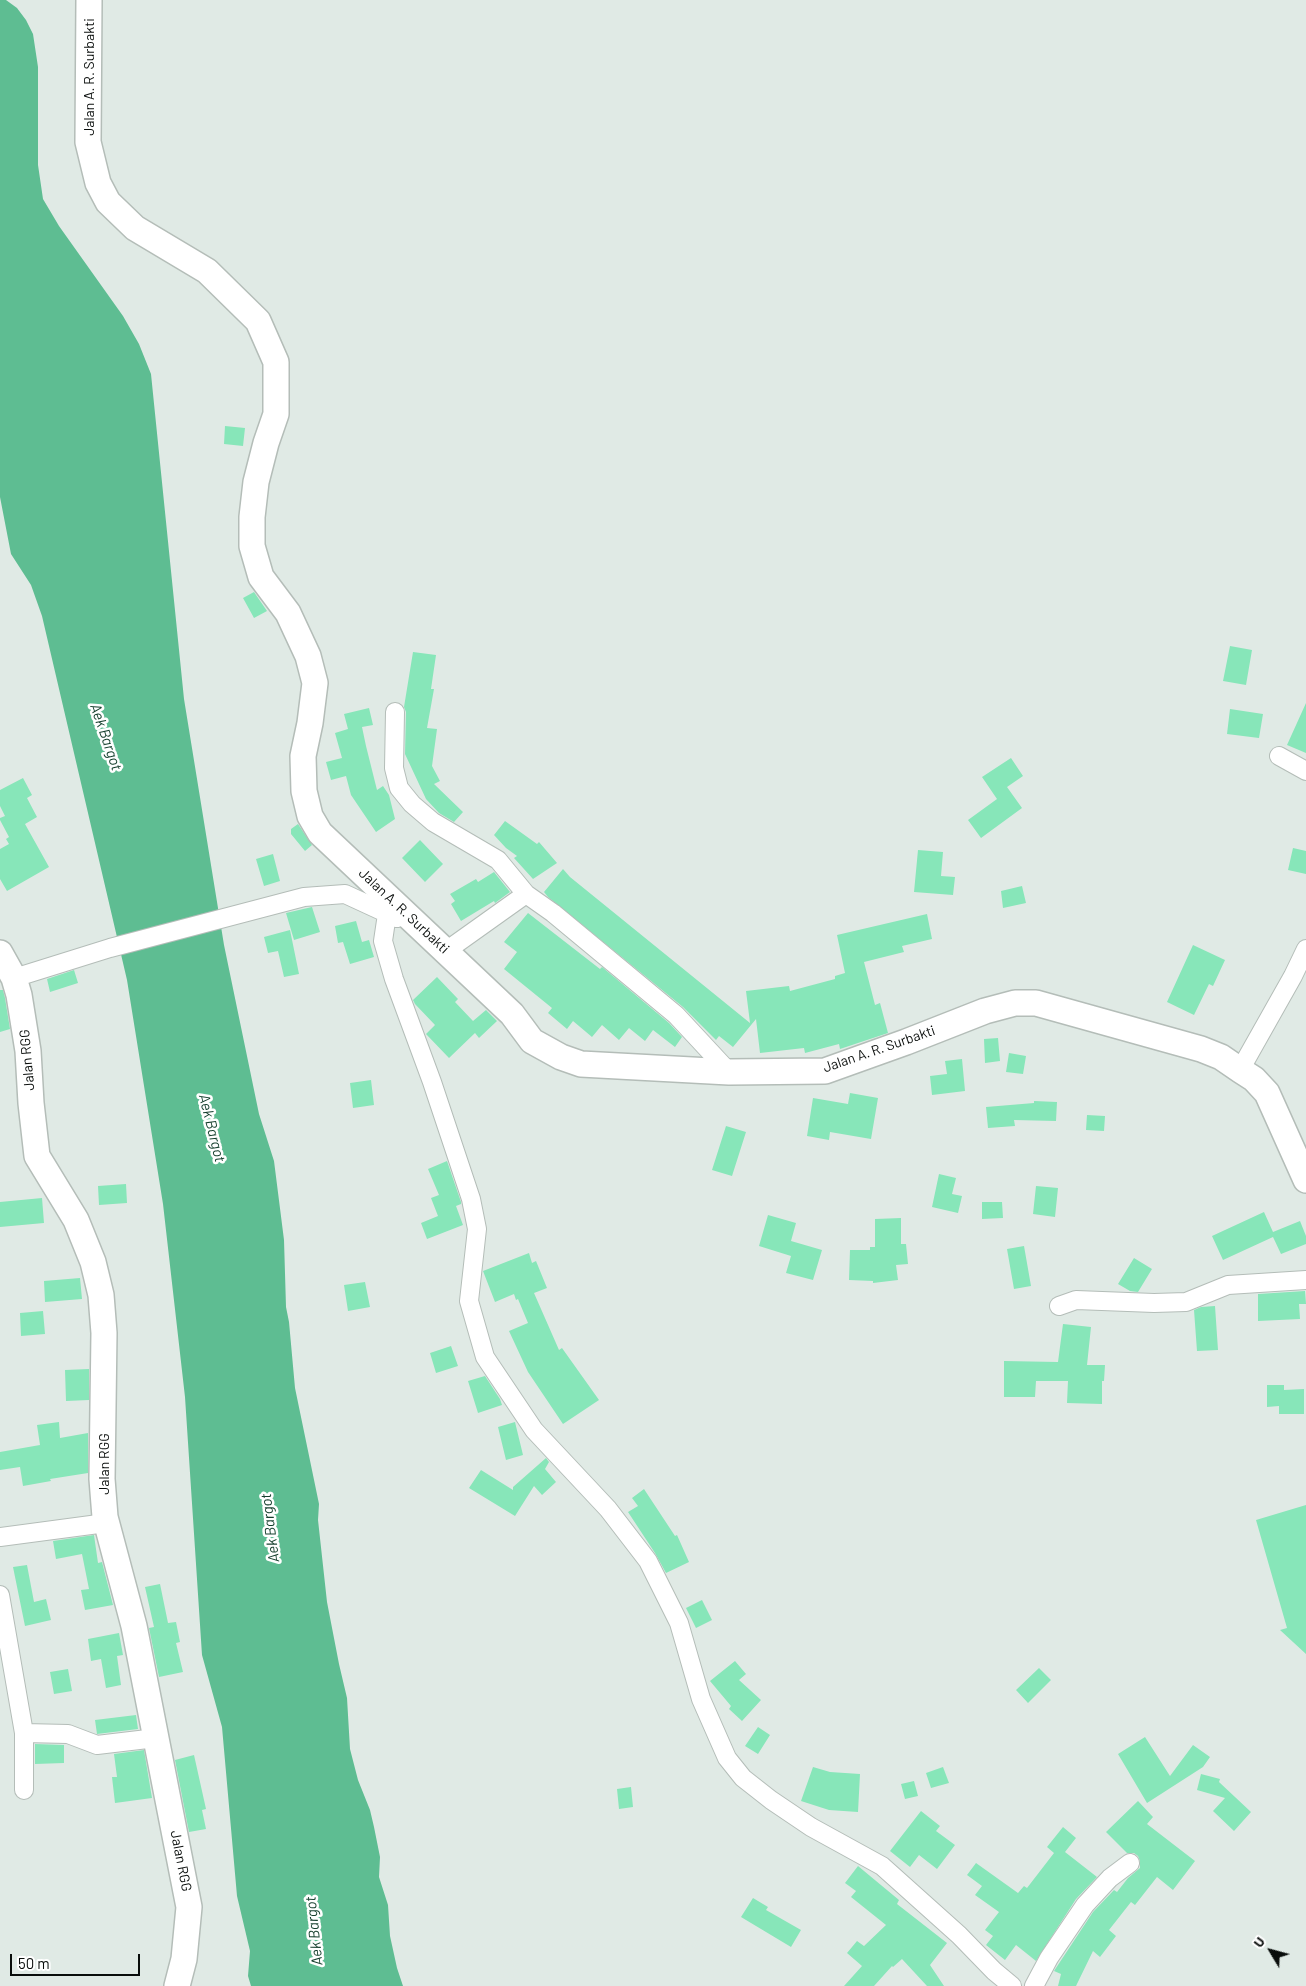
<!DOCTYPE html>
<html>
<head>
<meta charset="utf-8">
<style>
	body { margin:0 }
	#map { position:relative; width:1306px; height:1986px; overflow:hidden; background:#e0eae5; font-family:Barlow,sans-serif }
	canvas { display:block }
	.north { position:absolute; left:1246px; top:1926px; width:50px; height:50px; -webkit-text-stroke:4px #fff; paint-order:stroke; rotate:307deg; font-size:14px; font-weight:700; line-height:20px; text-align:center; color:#090d0b }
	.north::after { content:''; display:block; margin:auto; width:18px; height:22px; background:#090d0b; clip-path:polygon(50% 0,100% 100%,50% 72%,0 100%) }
	.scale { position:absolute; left:10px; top:1954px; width:130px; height:22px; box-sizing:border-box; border:2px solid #090d0b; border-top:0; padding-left:6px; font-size:15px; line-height:18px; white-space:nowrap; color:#090d0b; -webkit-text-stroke:4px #fff; paint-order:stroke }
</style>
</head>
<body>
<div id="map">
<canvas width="1306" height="1986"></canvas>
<div class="north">U</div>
<div class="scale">50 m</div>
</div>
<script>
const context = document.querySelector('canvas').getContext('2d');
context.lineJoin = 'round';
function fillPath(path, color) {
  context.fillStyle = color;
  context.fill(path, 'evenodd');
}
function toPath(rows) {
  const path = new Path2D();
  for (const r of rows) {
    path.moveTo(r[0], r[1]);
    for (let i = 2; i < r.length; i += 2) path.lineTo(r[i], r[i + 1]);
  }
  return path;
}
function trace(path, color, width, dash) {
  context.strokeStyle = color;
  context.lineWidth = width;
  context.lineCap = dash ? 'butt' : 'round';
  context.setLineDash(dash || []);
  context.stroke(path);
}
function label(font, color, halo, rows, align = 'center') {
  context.font = font + ' Barlow,sans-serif';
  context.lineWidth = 5;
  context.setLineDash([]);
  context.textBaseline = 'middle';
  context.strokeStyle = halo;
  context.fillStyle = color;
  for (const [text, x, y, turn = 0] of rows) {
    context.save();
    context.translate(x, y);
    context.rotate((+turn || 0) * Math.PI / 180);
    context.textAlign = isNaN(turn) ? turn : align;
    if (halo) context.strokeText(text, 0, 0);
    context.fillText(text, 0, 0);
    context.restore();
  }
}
const water = toPath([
	[0,0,6,0,17,8,26,20,33,34,38,67,38,165,43,199,59,226,123,316,139,344,151,374,184,699,224,945,259,1114,274,1161,284,1240,286,1307,289,1322,295,1388,319,1504,318,1520,327,1602,339,1664,347,1698,350,1749,358,1780,370,1810,374,1827,380,1857,379,1877,388,1905,390,1936,397,1968,403,1986,251,1986,248,1976,250,1951,237,1896,222,1727,202,1655,185,1397,163,1204,127,980,42,616,31,585,11,554,0,497]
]);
const building = toPath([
	[225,426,245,428,243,446,224,444],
	[254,592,267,611,254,618,243,598],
	[1230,646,1252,650,1246,685,1223,681],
	[413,652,436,655,431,689,434,689,427,728,437,729,432,766,440,781,434,784,463,812,454,822,439,813,426,799,405,754,406,712,404,707],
	[1306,703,1306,753,1287,745],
	[369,708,373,725,362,727,366,746,377,790,383,786,389,795,395,819,376,832,351,795,346,776,331,780,326,762,342,758,335,733,348,729,344,714],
	[1230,709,1263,714,1259,738,1227,734],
	[1011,758,1023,776,1007,787,1022,808,981,838,968,820,997,799,982,777],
	[23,778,32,795,27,798,37,817,25,824,49,867,7,891,0,879,0,849,9,844,6,839,9,837,0,820,0,818,5,816,0,806,0,790],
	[505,821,537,844,539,842,557,863,533,879,514,858,517,856,506,848,494,835],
	[298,824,312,845,305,851,291,834,291,829],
	[420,840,443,864,425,882,402,858],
	[1293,848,1306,851,1306,874,1288,870],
	[918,850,943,852,941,876,955,877,953,895,914,892],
	[273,854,280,881,264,886,256,859],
	[563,869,570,877,750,1023,746,991,789,986,790,991,835,979,835,976,845,973,837,935,927,914,932,939,902,946,904,952,864,962,875,1005,880,1003,888,1033,840,1049,839,1044,805,1053,804,1048,760,1053,756,1019,733,1047,719,1036,716,1040,683,1007,548,897,544,892],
	[494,872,510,892,495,903,494,901,461,921,451,904,455,901,450,894,476,879,478,882],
	[1022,886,1026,903,1003,908,1001,891],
	[312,907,320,932,294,940,286,913],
	[528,913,600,969,602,967,669,1023,682,1037,675,1047,653,1030,645,1041,629,1028,619,1040,602,1025,592,1037,573,1021,567,1029,548,1013,552,1008,504,969,517,952,504,942],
	[356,921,362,942,369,940,374,957,350,964,343,942,338,943,335,926],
	[290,930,299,974,284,977,278,951,268,953,264,937],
	[1193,945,1225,960,1213,986,1209,984,1194,1015,1167,1002],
	[74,970,78,983,50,992,47,979],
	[437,977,458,999,455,1002,473,1021,486,1010,497,1021,479,1038,475,1033,449,1058,426,1034,435,1025,415,1004,413,1000],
	[0,990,3,990,5,998,10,1029,0,1032],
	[998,1038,1000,1061,985,1063,984,1039],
	[1009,1053,1026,1056,1023,1074,1006,1072],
	[962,1059,965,1091,932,1095,930,1076,947,1074,945,1061],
	[371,1080,374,1105,353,1108,350,1083],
	[850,1093,878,1098,871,1139,830,1132,829,1140,807,1136,813,1098,848,1104],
	[1034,1101,1057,1102,1056,1121,1014,1120,1015,1126,988,1128,986,1107,1034,1103],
	[1087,1115,1105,1116,1104,1131,1086,1130],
	[726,1126,746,1132,732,1176,712,1170],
	[447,1161,461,1202,461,1204,456,1206,463,1225,427,1239,421,1223,438,1216,431,1198,439,1195,428,1169],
	[939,1174,956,1178,952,1194,962,1196,958,1213,932,1207],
	[126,1184,127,1203,99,1205,98,1186],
	[1036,1186,1058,1188,1055,1217,1033,1214],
	[42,1198,44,1223,0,1227,0,1202],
	[982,1202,1002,1202,1003,1218,982,1219],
	[1264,1212,1273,1232,1300,1221,1306,1236,1306,1244,1281,1254,1273,1237,1223,1260,1212,1236],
	[768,1215,796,1223,791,1241,822,1250,813,1280,786,1273,791,1256,759,1246],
	[901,1218,901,1244,906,1244,908,1264,896,1265,898,1280,873,1283,873,1281,849,1280,850,1250,870,1250,870,1247,875,1247,875,1219],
	[1024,1246,1031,1286,1014,1289,1007,1249],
	[529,1253,532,1263,536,1261,547,1288,534,1293,559,1350,562,1348,599,1400,563,1424,528,1372,509,1331,528,1323,518,1299,516,1300,514,1294,495,1302,483,1271],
	[1134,1258,1152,1269,1138,1292,1130,1291,1118,1284],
	[80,1278,82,1299,45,1302,44,1281],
	[365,1282,370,1307,348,1311,344,1285],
	[1305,1291,1306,1304,1299,1304,1300,1319,1258,1321,1258,1294],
	[1215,1306,1218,1350,1197,1351,1194,1310,1201,1307],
	[43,1311,45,1334,21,1336,20,1313],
	[1063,1324,1091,1327,1087,1365,1105,1365,1104,1381,1102,1381,1102,1404,1067,1403,1068,1381,1036,1381,1035,1397,1004,1397,1004,1361,1058,1362],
	[451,1346,458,1366,436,1373,430,1353],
	[89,1369,89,1400,66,1401,65,1370],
	[485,1376,500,1399,502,1405,478,1413,468,1381],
	[1267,1385,1284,1385,1284,1390,1304,1389,1304,1414,1279,1414,1279,1406,1267,1407],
	[59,1422,60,1438,88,1433,88,1473,50,1479,51,1481,23,1486,20,1467,0,1470,0,1452,40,1445,37,1425],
	[515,1422,523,1455,506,1460,498,1427],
	[546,1458,549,1462,545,1469,556,1482,542,1495,534,1486,515,1516,469,1488,481,1470,513,1490,513,1487],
	[644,1489,675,1536,677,1535,689,1562,666,1573,655,1553,628,1512,638,1506,632,1498],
	[1306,1505,1306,1654,1280,1630,1287,1628,1256,1520],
	[94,1535,98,1563,102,1562,113,1605,85,1610,81,1590,89,1589,82,1554,56,1559,53,1541],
	[27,1565,34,1602,46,1599,51,1620,25,1626,13,1567],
	[160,1584,168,1623,176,1622,180,1642,176,1643,183,1672,159,1677,149,1628,154,1627,145,1587],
	[702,1600,712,1620,696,1628,686,1608],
	[119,1633,123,1655,117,1656,121,1685,106,1688,101,1659,91,1661,88,1639],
	[735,1661,746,1674,739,1680,761,1700,742,1721,729,1709,731,1706,710,1681],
	[1039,1668,1051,1680,1028,1703,1016,1690],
	[68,1669,72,1691,54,1694,50,1672],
	[136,1715,138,1729,97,1734,95,1720],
	[758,1727,770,1735,758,1754,745,1746],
	[1145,1737,1170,1776,1193,1745,1210,1757,1203,1767,1147,1803,1118,1754],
	[35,1744,64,1745,64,1763,35,1764],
	[144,1750,152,1798,115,1803,112,1777,117,1777,114,1754],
	[194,1755,206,1809,202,1810,206,1829,189,1832,175,1760],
	[813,1767,830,1772,860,1774,858,1812,829,1810,801,1801],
	[943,1767,949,1783,931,1788,926,1773],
	[1201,1774,1220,1779,1219,1782,1251,1812,1234,1831,1213,1811,1225,1798,1197,1790],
	[914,1781,918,1796,905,1799,901,1784],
	[631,1787,633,1807,619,1809,617,1789],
	[1138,1801,1153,1817,1147,1824,1195,1861,1173,1890,1157,1877,1135,1905,1131,1902,1109,1930,1116,1936,1100,1957,1093,1951,1076,1986,1058,1986,1061,1974,1054,1971,1093,1912,1114,1890,1117,1892,1128,1878,1140,1868,1140,1861,1138,1856,1134,1853,1127,1853,1106,1832],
	[921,1811,940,1826,936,1831,955,1845,937,1869,919,1855,910,1867,890,1851],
	[1063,1827,1076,1838,1065,1852,1097,1877,1076,1899,1036,1961,1016,1945,1005,1960,986,1945,993,1936,985,1930,999,1912,975,1895,982,1886,967,1875,976,1863,1018,1893,1024,1886,1027,1888,1054,1853,1047,1847],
	[858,1866,899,1900,897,1904,947,1943,930,1965,944,1986,927,1986,902,1959,893,1967,892,1966,874,1986,844,1986,862,1966,847,1953,857,1941,864,1946,886,1925,851,1897,856,1891,845,1883],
	[753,1898,768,1907,766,1910,801,1930,791,1947,741,1917]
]);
const street = toPath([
	[395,712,394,768,399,788,412,804,433,822,498,860,526,894,553,913,676,1015,729,1072],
	[1279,756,1306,771],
	[387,914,383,941,394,979,432,1082,471,1199,477,1229,469,1301,485,1357,534,1430,608,1509,648,1561,679,1623,701,1699,727,1758,743,1778,771,1800,811,1827,882,1866,959,1935,994,1971,1012,1986],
	[446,951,526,894],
	[14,978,110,948,304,897,345,894,397,918],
	[1240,1070,1293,976,1306,949],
	[1059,1306,1076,1300,1154,1303,1186,1302,1228,1285,1306,1280],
	[0,1537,106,1523],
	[0,1595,24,1733,24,1790],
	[24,1733,68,1734,97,1745,156,1738],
	[1034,1986,1049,1958,1085,1905,1110,1878,1130,1863]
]);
const secondary = toPath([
	[89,0,88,142,98,183,108,202,135,228,207,271,258,321,276,362,276,414,266,443,256,482,252,517,252,546,261,577,288,613,308,656,315,683,310,723,303,756,304,791,310,816,320,833,512,1014,532,1041,561,1057,581,1064,729,1072,825,1071,906,1042,985,1011,1015,1003,1036,1003,1201,1049,1221,1057,1240,1070,1254,1079,1267,1093,1306,1180],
	[0,953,14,978,19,995,28,1051,31,1103,37,1156,76,1220,93,1262,101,1295,104,1333,102,1479,105,1517,134,1626,189,1907,184,1959,177,1986]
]);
const streetNames = [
	["Jalan A. R. Surbakti",89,77,-90],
	["Jalan A. R. Surbakti",404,911,43],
	["Jalan A. R. Surbakti",879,1049,-19],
	["Jalan RGG",27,1060,-95],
	["Jalan RGG",104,1464,-90],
	["Jalan RGG",181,1861,79]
];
const waterNames = [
	["Aek Bargot",106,737,71],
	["Aek Bargot",212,1128,76],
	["Aek Bargot",270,1528,-97],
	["Aek Bargot",314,1931,-96]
];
fillPath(water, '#5ebd92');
fillPath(building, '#87e6b9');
trace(street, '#b4bdb8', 20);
trace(secondary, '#b4bdb8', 28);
trace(street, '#fff', 18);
trace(secondary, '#fff', 25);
label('14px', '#090d0b', '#fff', streetNames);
label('italic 15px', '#143e2c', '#fff', waterNames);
</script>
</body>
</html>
